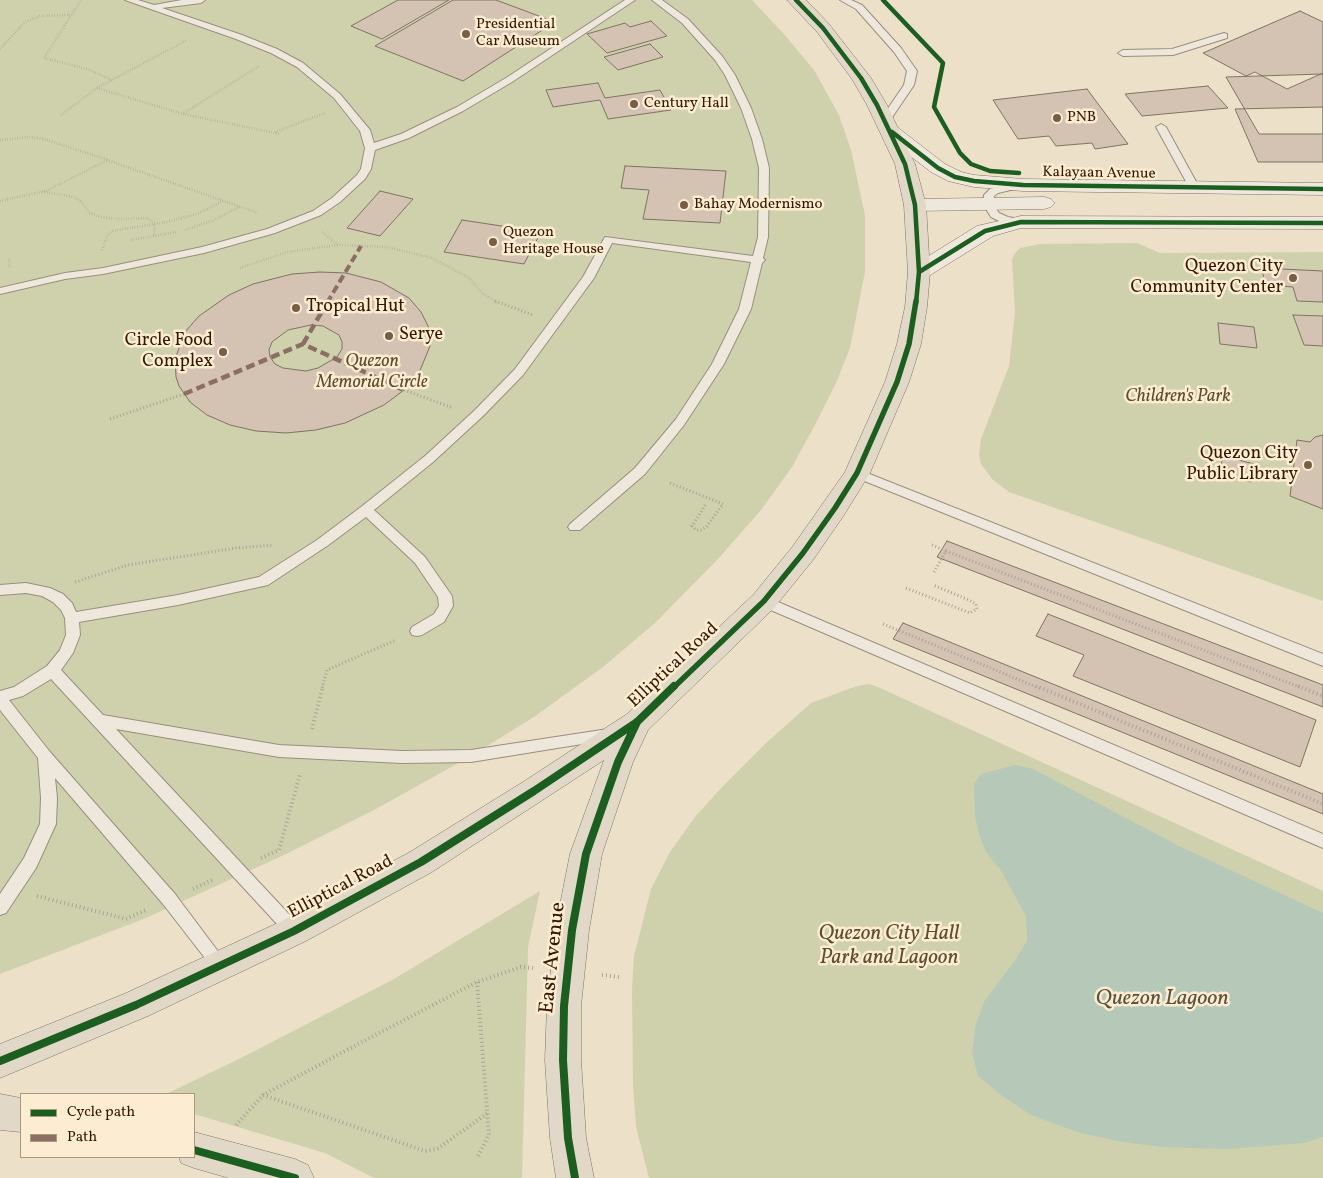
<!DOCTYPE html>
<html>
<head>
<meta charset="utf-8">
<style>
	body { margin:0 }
	#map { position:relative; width:1323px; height:1178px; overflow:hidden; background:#ece0c8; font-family:Vollkorn,serif }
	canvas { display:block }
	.legend { position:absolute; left:20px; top:1093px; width:175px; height:65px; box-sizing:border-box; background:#fcedd2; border:1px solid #ad987f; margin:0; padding:6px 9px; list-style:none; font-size:15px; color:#361802 }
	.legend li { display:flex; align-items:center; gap:10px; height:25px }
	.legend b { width:25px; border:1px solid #ad987f }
</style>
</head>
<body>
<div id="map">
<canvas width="1323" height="1178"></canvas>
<ul class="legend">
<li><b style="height:6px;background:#1b5e20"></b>Cycle path</li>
<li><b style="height:6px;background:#8d6e63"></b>Path</li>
</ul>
</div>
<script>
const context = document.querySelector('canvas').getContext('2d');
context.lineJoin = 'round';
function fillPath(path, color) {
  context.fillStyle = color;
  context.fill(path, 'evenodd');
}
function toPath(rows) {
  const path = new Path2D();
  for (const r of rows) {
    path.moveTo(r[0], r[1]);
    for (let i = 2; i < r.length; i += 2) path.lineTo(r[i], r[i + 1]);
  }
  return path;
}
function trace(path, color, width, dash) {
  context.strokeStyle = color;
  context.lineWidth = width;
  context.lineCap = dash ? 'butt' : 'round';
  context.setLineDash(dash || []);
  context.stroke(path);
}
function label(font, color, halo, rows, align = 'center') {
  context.font = font + ' Vollkorn,serif';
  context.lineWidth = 5;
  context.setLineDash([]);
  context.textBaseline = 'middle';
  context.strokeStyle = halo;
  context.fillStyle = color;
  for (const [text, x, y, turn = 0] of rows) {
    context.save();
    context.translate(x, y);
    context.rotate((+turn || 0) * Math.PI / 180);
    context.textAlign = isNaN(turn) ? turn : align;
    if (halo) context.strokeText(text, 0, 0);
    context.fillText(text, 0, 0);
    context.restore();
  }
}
const green = toPath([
	[0,0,752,0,783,33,814,70,839,115,851,150,865,215,865,272,850,348,836,383,817,421,792,467,761,510,718,559,655,623,603,667,534,717,471,756,376,809,284,855,146,918,0,974],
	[1137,243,1160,253,1323,252,1323,601,1009,492,992,479,981,464,979,455,981,439,1009,366,1015,313,1012,260,1015,253,1020,248,1040,244],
	[868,684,878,687,1323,891,1323,1178,649,1178,636,1127,633,1085,632,989,634,956,651,889,670,852,695,817,723,786,765,744,811,703,854,687],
	[540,891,528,947,522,1178,374,1178,325,1153,194,1114,194,1094,166,1094,241,1058,394,979]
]);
const water = toPath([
	[1015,765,1033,769,1181,847,1323,913,1323,1137,1304,1143,1228,1149,1162,1147,1123,1142,1080,1133,1031,1115,1001,1095,978,1076,972,1052,976,1024,985,1000,1014,962,1027,941,1026,916,1000,869,986,852,979,834,975,816,974,784,981,774]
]);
const building = toPath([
	[398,0,449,0,382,39,351,26,398,0],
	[453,0,496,0,555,22,463,81,375,46,453,0],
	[1300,11,1323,22,1323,73,1287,89,1255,72,1246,76,1203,53,1300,11],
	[651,21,667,36,607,53,587,34,625,23,630,27,651,21],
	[650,44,663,57,618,70,604,57,650,44],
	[1323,74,1323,134,1259,134,1226,77,1323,74],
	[598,83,605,98,660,90,671,110,608,119,600,100,553,107,546,90,598,83],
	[1208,86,1228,108,1142,116,1125,94,1208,86],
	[1087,89,1128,144,1095,149,1092,143,1056,146,1049,136,1018,139,993,100,1087,89],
	[1323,107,1323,162,1258,162,1235,109,1323,107],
	[625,166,726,171,720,223,643,219,649,190,621,188,625,166],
	[380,191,413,199,380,236,347,228,380,191],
	[462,220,541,232,524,264,444,252,462,220],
	[1261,268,1323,271,1323,302,1297,301,1293,287,1266,285,1261,268],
	[320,272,346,273,381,282,409,298,421,312,429,328,430,346,419,373,404,390,384,405,345,423,316,430,286,433,256,431,230,425,207,415,190,402,179,386,176,377,175,359,185,332,199,316,229,295,253,284,292,274,320,272],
	[311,325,323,326,339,335,342,342,342,349,337,357,318,368,306,371,283,368,275,364,270,357,269,350,272,342,288,330,311,325],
	[1293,315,1323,316,1323,346,1304,345,1293,315],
	[1218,323,1254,327,1257,348,1220,344,1218,323],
	[1323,435,1323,509,1290,496,1297,440,1310,442,1315,437,1323,435],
	[1223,456,1254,464,1251,482,1219,474,1223,456],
	[947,541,1323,685,1323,707,937,557,947,541],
	[1048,614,1316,720,1300,767,1073,676,1084,655,1036,636,1048,614],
	[903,623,1323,794,1323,814,893,639,903,623]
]);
const pathFar2 = toPath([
	[81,0,44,58,87,69,112,80],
	[0,49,25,22,40,16,71,15],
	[97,88,183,114,280,134],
	[184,113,259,66],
	[61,115,97,88,187,40],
	[275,132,325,113],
	[0,140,30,137,44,139,108,160],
	[107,160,258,213],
	[42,192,70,196,80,200,90,213,100,217,120,219,147,218,155,224,154,236],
	[0,201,46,191,108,160],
	[185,230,214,220,239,207],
	[322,232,338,245,387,247,432,258,468,277,482,293,497,303],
	[131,240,177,232],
	[102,250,107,236,112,231,167,222,197,214,223,201],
	[9,259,10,268],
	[240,268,287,252,338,245]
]);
const pathFar1 = toPath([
	[495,301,533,315],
	[404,390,453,408],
	[110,419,184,394],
	[670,483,723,504,707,526,702,530,696,530,692,526,706,504],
	[932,545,946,551,934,572],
	[946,551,1302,688],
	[75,582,128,565,236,548,274,545],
	[906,588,970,613,977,609,976,604,969,600,933,585],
	[883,624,1039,688],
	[322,688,327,670,396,640]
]);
const path = toPath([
	[1036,686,1323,804],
	[1298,686,1323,696],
	[312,729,323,686],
	[261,858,279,850,300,774],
	[193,889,212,880],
	[37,896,126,919,146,910],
	[602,975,619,977],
	[477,982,489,1135,477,1158],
	[263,1095,425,1151,437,1149,488,1113],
	[236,1125,263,1095,358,1044,477,982,521,967,533,968]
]);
const service = toPath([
	[125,0,138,0,154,5,182,0,205,0,201,3,162,8,242,35,277,49,303,63,340,94,370,130,374,143,401,134,457,107,506,78,625,0,635,0,512,82,463,111,409,138,375,150,371,169,365,179,340,202,321,215,275,233,204,253,103,274,65,279,0,294,0,288,65,273,103,268,202,247,267,229,313,211,332,198,357,175,361,169,365,148,360,131,334,98,297,67,271,53,236,39,125,0],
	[652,0,662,0,688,19,722,56,735,75,751,108,762,139,769,168,768,237,763,258,765,260,762,263,751,309,724,364,684,425,645,474,580,530,570,530,568,527,570,524,635,468,676,419,712,364,739,309,751,262,612,243,594,278,523,375,483,416,433,462,374,510,425,557,452,596,453,606,444,622,422,635,417,636,412,635,410,631,412,627,434,614,439,606,438,597,415,563,366,517,327,546,268,585,178,605,79,622,80,635,73,653,61,670,103,715,279,745,402,751,471,750,608,729,613,731,615,735,613,739,471,762,402,763,279,757,116,729,300,926,302,931,300,936,294,938,288,936,51,679,23,696,9,700,50,752,175,894,229,966,227,971,221,974,215,971,163,904,55,778,57,798,56,824,36,868,6,913,0,915,0,894,24,858,40,824,41,798,38,758,0,710,0,691,14,687,47,666,60,650,66,635,65,618,61,610,53,602,42,596,26,593,0,595,0,585,26,583,50,588,63,594,72,603,76,612,178,595,259,577,317,540,361,507,425,456,475,410,515,369,583,277,605,237,753,256,758,237,759,168,752,139,741,108,725,75,715,60,682,23,652,0],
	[840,0,851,0,862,5,901,48,917,71,914,85,889,122,881,122,880,120,904,85,907,71,894,52,856,9,840,0],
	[1224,33,1227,34,1227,38,1173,55,1123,56,1118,53,1123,50,1172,49,1224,33],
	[1161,124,1166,127,1199,187,1198,189,1194,190,1189,187,1156,127,1161,124],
	[1015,183,1019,184,1020,186,1019,188,998,193,994,196,993,204,999,213,1008,217,1025,220,1026,222,1021,225,1001,222,991,217,983,204,984,195,990,189,1015,183],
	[857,469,1323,654,1323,666,852,476,851,473,852,470,857,469],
	[764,596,1323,834,1323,848,759,605,757,601,759,597,764,596]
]);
const secondary = toPath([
	[890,125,897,127,945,164,961,172,974,175,1023,179,1323,183,1323,195,1023,191,974,187,948,181,931,172,883,135,880,131,883,127,890,125],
	[1044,197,1051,199,1055,203,1051,207,1044,209,915,211,907,210,904,205,907,200,915,199,1044,197],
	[1021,216,1323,217,1323,229,1021,228,993,236,927,277,919,279,911,277,908,272,911,267,977,226,1021,216]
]);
const primary = toPath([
	[787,0,806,0,829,24,871,78,887,105,915,164,926,205,930,272,927,307,921,344,909,382,870,473,844,515,813,560,774,608,648,730,633,762,602,854,589,930,581,1006,581,1060,586,1138,594,1178,556,1178,550,1138,545,1060,547,1006,555,930,570,854,604,760,432,872,306,941,148,1016,0,1078,0,1044,124,994,282,921,410,852,523,782,627,714,754,594,793,546,845,472,885,382,897,344,905,307,908,272,904,205,895,164,867,105,852,79,817,32,787,0],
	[0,1094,21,1098,21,1132,0,1130,0,1094],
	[194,1132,295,1159,308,1165,314,1178,229,1178,194,1168,181,1163,179,1157,194,1157,194,1132]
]);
const quietFar1 = toPath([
	[327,303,361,246]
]);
const quiet = toPath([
	[303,344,328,301],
	[184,394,303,344,404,390]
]);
const cyclewayFar2 = toPath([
	[796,0,823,28,861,78,877,105,905,164,915,205,919,272,916,303],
	[883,0,943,63,934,107,960,153,971,164,990,171,1019,173],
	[892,132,938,168,955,177,974,181,1023,185,1323,189],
	[919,272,985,231,1021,222,1323,223]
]);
const cyclewayFar1 = toPath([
	[673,688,764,601,803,553,835,508,857,473,897,382,909,344,916,301]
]);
const cycleway = toPath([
	[0,1061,136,1005,294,931,421,862,534,791,637,722,674,686],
	[194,1150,295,1178],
	[575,1178,568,1138,563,1060,564,1006,572,930,586,854,618,762,637,722]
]);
const markers = [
	[466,34,5,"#765e47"],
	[634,104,5,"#765e47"],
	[1057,118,5,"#765e47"],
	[684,205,5,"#765e47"],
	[493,242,5,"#765e47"],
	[1293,278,5,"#765e47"],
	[296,308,5,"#765e47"],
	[389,336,5,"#765e47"],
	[223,352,5,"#765e47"],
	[1308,465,5,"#765e47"]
];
const farPoinames = [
	["Presidential",476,25],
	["Car Museum",476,42],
	["Century Hall",644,104],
	["PNB",1067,118],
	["Bahay Modernismo",694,205],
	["Quezon",503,233],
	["Heritage House",503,250]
];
const farStreetnames = [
	["Kalayaan Avenue",1099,174,1]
];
const poiNames = [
	["Quezon City",1283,268],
	["Community Center",1283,289],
	["Tropical Hut",306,308,"left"],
	["Serye",399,336,"left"],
	["Circle Food",213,342],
	["Complex",213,363],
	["Quezon City",1298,455],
	["Public Library",1298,476]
];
const parkNames = [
	["Quezon",372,363],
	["Memorial Circle",372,384],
	["Children's Park",1178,398]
];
const streetNames = [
	["Elliptical Road",674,666,-43],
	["Elliptical Road",341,888,-28]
];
const nearParknames = [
	["Quezon City Hall",889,935],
	["Park and Lagoon",889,959]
];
const nearStreetnames = [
	["East Avenue",554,958,-84]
];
const nearWaternames = [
	["Quezon Lagoon",1162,1000]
];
fillPath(green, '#cfd1ac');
fillPath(water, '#b6c8b8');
fillPath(building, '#d4c2b2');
trace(building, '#7f7464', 1);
trace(service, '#998e7e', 2);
trace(secondary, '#7f7464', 1);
trace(primary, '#7f7464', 1);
trace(pathFar2, '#aaa297', 2.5, [0.5, 2]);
trace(pathFar1, '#aaa297', 3, [1, 2.5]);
trace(path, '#aaa297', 4, [1, 3]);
fillPath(service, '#eee8dc');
fillPath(secondary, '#eee8dc');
fillPath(primary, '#e1d8c7');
trace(quietFar1, '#8d6e63', 4, [8, 4]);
trace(quiet, '#8d6e63', 4.5, [9, 4.5]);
trace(cyclewayFar2, '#1b5e20', 4.5);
trace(cyclewayFar1, '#1b5e20', 5.5);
trace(cycleway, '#1b5e20', 8);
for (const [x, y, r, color] of markers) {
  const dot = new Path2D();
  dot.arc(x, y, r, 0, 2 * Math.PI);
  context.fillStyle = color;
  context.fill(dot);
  trace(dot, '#fcedd2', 2);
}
label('15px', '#361802', '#fcedd2', farPoinames, 'left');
label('15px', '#361802', '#fcedd2', farStreetnames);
label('18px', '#361802', '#fcedd2', poiNames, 'right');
label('italic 18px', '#5d4c2e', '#fcedd2', parkNames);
label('18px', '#361802', '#fcedd2', streetNames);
label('italic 21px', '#5d4c2e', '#fcedd2', nearParknames);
label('21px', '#361802', '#fcedd2', nearStreetnames);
label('italic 22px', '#5b523f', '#fcedd2', nearWaternames);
</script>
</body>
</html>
